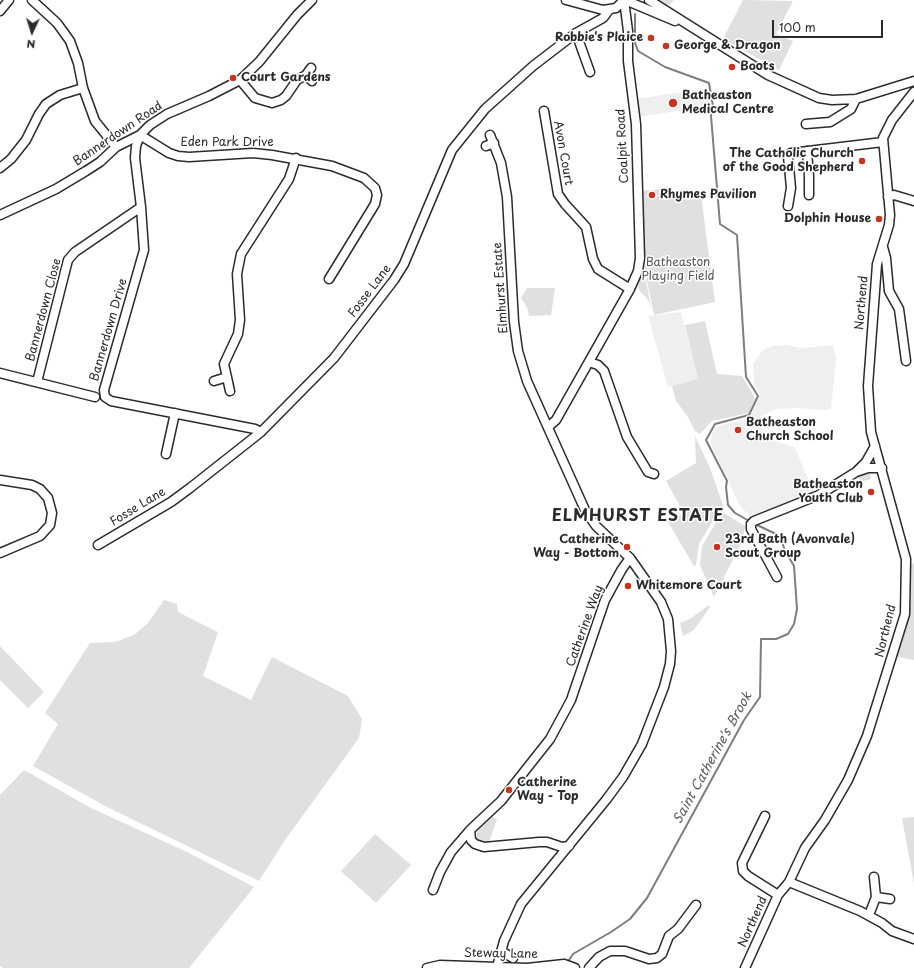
<!DOCTYPE html>
<html>
<head>
<meta charset="utf-8">
<style>
	body { margin:0 }
	#map { position:relative; width:914px; height:968px; overflow:hidden; background:#fff; font-family:"Playpen Sans",sans-serif }
	canvas { display:block }
	.north { position:absolute; left:12px; top:12px; width:40px; height:40px; -webkit-text-stroke:3px #fff; paint-order:stroke; rotate:184deg; font-size:11px; font-weight:700; line-height:16px; text-align:center; color:#2b2b2b }
	.north::after { content:''; display:block; margin:auto; width:14px; height:18px; background:#2b2b2b; clip-path:polygon(50% 0,100% 100%,50% 72%,0 100%) }
	.scale { position:absolute; left:772px; top:20px; width:111px; height:18px; box-sizing:border-box; border:2px solid #2b2b2b; border-top:0; padding-left:5px; font-size:12px; line-height:14px; white-space:nowrap; color:#2b2b2b; -webkit-text-stroke:3px #fff; paint-order:stroke }
</style>
</head>
<body>
<div id="map">
<canvas width="914" height="968"></canvas>
<div class="north">N</div>
<div class="scale">100 m</div>
</div>
<script>
const context = document.querySelector('canvas').getContext('2d');
context.lineJoin = 'round';
function fillPath(path, color) {
  context.fillStyle = color;
  context.fill(path, 'evenodd');
}
function toPath(rows) {
  const path = new Path2D();
  for (const r of rows) {
    path.moveTo(r[0], r[1]);
    for (let i = 2; i < r.length; i += 2) path.lineTo(r[i], r[i + 1]);
  }
  return path;
}
function trace(path, color, width, dash) {
  context.strokeStyle = color;
  context.lineWidth = width;
  context.lineCap = dash ? 'butt' : 'round';
  context.setLineDash(dash || []);
  context.stroke(path);
}
function label(font, color, halo, rows, align = 'center') {
  context.font = font + ' "Playpen Sans",sans-serif';
  context.lineWidth = 3;
  context.setLineDash([]);
  context.textBaseline = 'middle';
  context.strokeStyle = halo;
  context.fillStyle = color;
  for (const [text, x, y, turn = 0] of rows) {
    context.save();
    context.translate(x, y);
    context.rotate((+turn || 0) * Math.PI / 180);
    context.textAlign = isNaN(turn) ? turn : align;
    if (halo) context.strokeText(text, 0, 0);
    context.fillText(text, 0, 0);
    context.restore();
  }
}
const built = toPath([
	[709,88,711,106,638,117,636,99],
	[681,312,698,379,668,387,648,316],
	[787,345,801,348,833,345,836,358,831,409,826,410,796,408,775,409,761,416,763,436,795,448,815,495,753,519,740,506,711,444,712,434,717,426,750,418,760,394,754,382,753,364,762,351,772,346]
]);
const green = toPath([
	[651,0,673,0,673,1,669,5,660,6],
	[743,0,793,1,776,34,793,41,779,70,723,39],
	[662,189,662,200,701,195,715,302,654,315,645,272,640,191],
	[644,272,651,307,647,298,641,293,638,287,640,273],
	[527,288,555,288,551,315,529,316,527,307,521,298],
	[705,321,717,374,742,376,755,398,749,413,712,421,700,434,695,431,688,417,676,401,672,386,698,379,685,325],
	[695,436,710,468,724,508,720,509,699,544,696,565,694,566,668,522,684,513,666,481,696,463],
	[870,473,871,479,860,482,858,476],
	[722,512,745,526,742,542,714,597,700,565,702,546],
	[914,563,914,660,897,657,908,617,911,593,910,565],
	[164,600,177,604,178,612,218,632,203,676,251,700,272,657,348,696,362,719,359,738,285,840,259,881,107,807,33,766,58,724,45,713,90,643,115,642,134,635,148,623],
	[709,605,710,607,694,630,683,636,680,623,690,619],
	[0,646,44,692,28,708,0,680],
	[24,770,89,807,189,853,254,887,189,968,3,968,0,966,0,795],
	[491,816,497,819,489,842,481,842,477,839,476,828],
	[914,817,914,884,902,818],
	[375,834,411,865,376,903,341,871]
]);
const stream = toPath([
	[635,14,635,43,638,51,665,67,709,83,713,106,711,116,720,224,737,235,746,377,758,396,749,415,715,424,706,440,727,481,726,487,728,505,735,513,751,522],
	[567,963,573,954,611,932,630,919,647,898,744,720,760,697,761,639,776,639,788,634,794,624,797,609,794,566,785,551,780,536,755,524]
]);
const minor = toPath([
	[32,0,57,23,70,41,78,63,83,88,95,121,116,147],
	[566,0,603,10,616,8,624,0],
	[625,0,675,21],
	[649,0,768,75,819,98,832,100,856,99,914,81],
	[0,11,9,0],
	[576,33,590,72],
	[306,75,312,81],
	[240,80,255,98,272,103,281,100,286,96,297,80,306,75,311,68],
	[544,111,558,194,565,204,586,227,593,259,598,269,630,289],
	[806,124,830,122,851,109,856,99],
	[140,135,136,146,135,158,141,207,144,250,104,390,105,397,111,401,255,429,261,432],
	[140,135,169,153,178,156,189,157,253,153,272,155,332,166,364,178,375,188,377,195,375,204,329,279],
	[490,135,501,163,507,197,514,322,518,351,527,381,585,510,596,526,630,558,661,602,668,619,671,651,670,664,664,687,642,744,623,777,606,800,521,904,504,941,497,967],
	[486,146,494,143],
	[807,151,809,176,809,195],
	[0,168,11,159,26,140,39,114,46,104,60,95,83,88],
	[888,197,894,195,914,201],
	[788,206,791,188,788,156,791,153,883,142],
	[0,215,56,189,86,171,100,162,116,147,140,135,150,125,167,114,209,96,240,80,259,62,297,15,312,0],
	[883,247,886,258,889,291,899,309,906,361],
	[589,362,598,365,604,371,627,437,648,472,654,474],
	[0,373,95,397],
	[214,381,227,377],
	[37,382,68,260,75,252,141,207],
	[230,391,224,364,238,334,240,320,237,274,241,254,289,179,296,158],
	[548,427,556,420,630,289,638,271,640,258,636,124,628,61,628,31,624,0],
	[875,446,866,462,856,472,868,468,882,468],
	[166,454,175,413],
	[0,480,32,485,40,489,48,498,52,513,50,525,40,536,0,553],
	[98,545,171,502,190,488,261,432,334,358,394,280,404,264,452,150,485,109,533,66,576,33,603,18,609,10],
	[777,577,751,529,751,524,754,521,819,495,856,472],
	[765,816,742,863,743,871,748,876,778,895],
	[569,846,562,847,547,842,539,842,484,847,475,844,471,840,470,830,501,801,550,739,571,700,605,600,622,569,630,558],
	[789,882,860,911,882,923,892,931,914,939],
	[433,890,440,872,451,852,470,830],
	[876,897,890,899],
	[869,915,876,897,874,877],
	[501,951,513,958],
	[427,968,440,965,527,968,564,964,575,968],
	[589,968,599,957,610,951,625,951,649,959,657,958,662,954,669,936,678,929,696,905],
	[745,968,778,895,789,882,805,848,825,820,848,780,867,736,905,614,906,559,871,432,868,386,877,264,889,225,890,215,883,138,892,120,914,92]
]);
const markers = [
	[651,38,4,"#c8321e"],
	[666,46,4,"#c8321e"],
	[732,67,4,"#c8321e"],
	[233,78,4,"#c8321e"],
	[673,103,5,"#c8321e"],
	[862,161,4,"#c8321e"],
	[652,195,4,"#c8321e"],
	[879,219,4,"#c8321e"],
	[738,430,4,"#c8321e"],
	[871,492,4,"#c8321e"],
	[627,547,4,"#c8321e"],
	[717,547,4,"#c8321e"],
	[628,586,4,"#c8321e"],
	[509,790,4,"#c8321e"]
];
const poiNames = [
	["Robbie's Plaice",643,38,"right"],
	["George & Dragon",674,46],
	["Boots",740,67],
	["Court Gardens",241,78],
	["Batheaston",682,96],
	["Medical Centre",682,110],
	["The Catholic Church",854,154,"right"],
	["of the Good Shepherd",854,168,"right"],
	["Rhymes Pavilion",660,195],
	["Dolphin House",871,219,"right"],
	["Batheaston",746,423],
	["Church School",746,437],
	["Batheaston",863,485,"right"],
	["Youth Club",863,499,"right"],
	["Catherine",619,540,"right"],
	["Way - Bottom",619,554,"right"],
	["23rd Bath (Avonvale)",725,540],
	["Scout Group",725,554],
	["Whitemore Court",636,586],
	["Catherine",517,783],
	["Way - Top",517,797]
];
const streetNames = [
	["Bannerdown Road",118,134,-34],
	["Eden Park Drive",227,143],
	["Coalpit Road",623,146,-93],
	["Avon Court",563,153,80],
	["Elmhurst Estate",501,288,-94],
	["Fosse Lane",370,291,-53],
	["Northend",862,303,-85],
	["Bannerdown Close",44,310,-75],
	["Bannerdown Drive",109,330,-74],
	["Fosse Lane",138,507,-31],
	["Catherine Way",585,626,-70],
	["Northend",886,631,-76],
	["Northend",753,922,-66],
	["Steway Lane",501,954,1]
];
const parkNames = [
	["Batheaston",678,263],
	["Playing Field",678,277]
];
const waterNames = [
	["Saint Catherine's Brook",713,758,-61]
];
const districtNames = [
	["ELMHURST ESTATE",638,517]
];
fillPath(built, '#efefef');
fillPath(green, '#e0e0e0');
trace(stream, '#7e7e7e', 2);
trace(minor, '#2b2b2b', 11);
trace(minor, '#fff', 8);
for (const [x, y, r, color] of markers) {
  const dot = new Path2D();
  dot.arc(x, y, r, 0, 2 * Math.PI);
  context.fillStyle = color;
  context.fill(dot);
  trace(dot, '#fff', 1.5);
}
label('bold 12px', '#2b2b2b', '#fff', poiNames, 'left');
label('12px', '#2b2b2b', '#fff', streetNames);
label('12px', '#585858', '#fff', parkNames);
label('italic 13px', '#5c5c5c', '#fff', waterNames);
context.letterSpacing = '1px';
label('bold 16px', '#2b2b2b', '#fff', districtNames);
context.letterSpacing = '0px';
</script>
</body>
</html>
